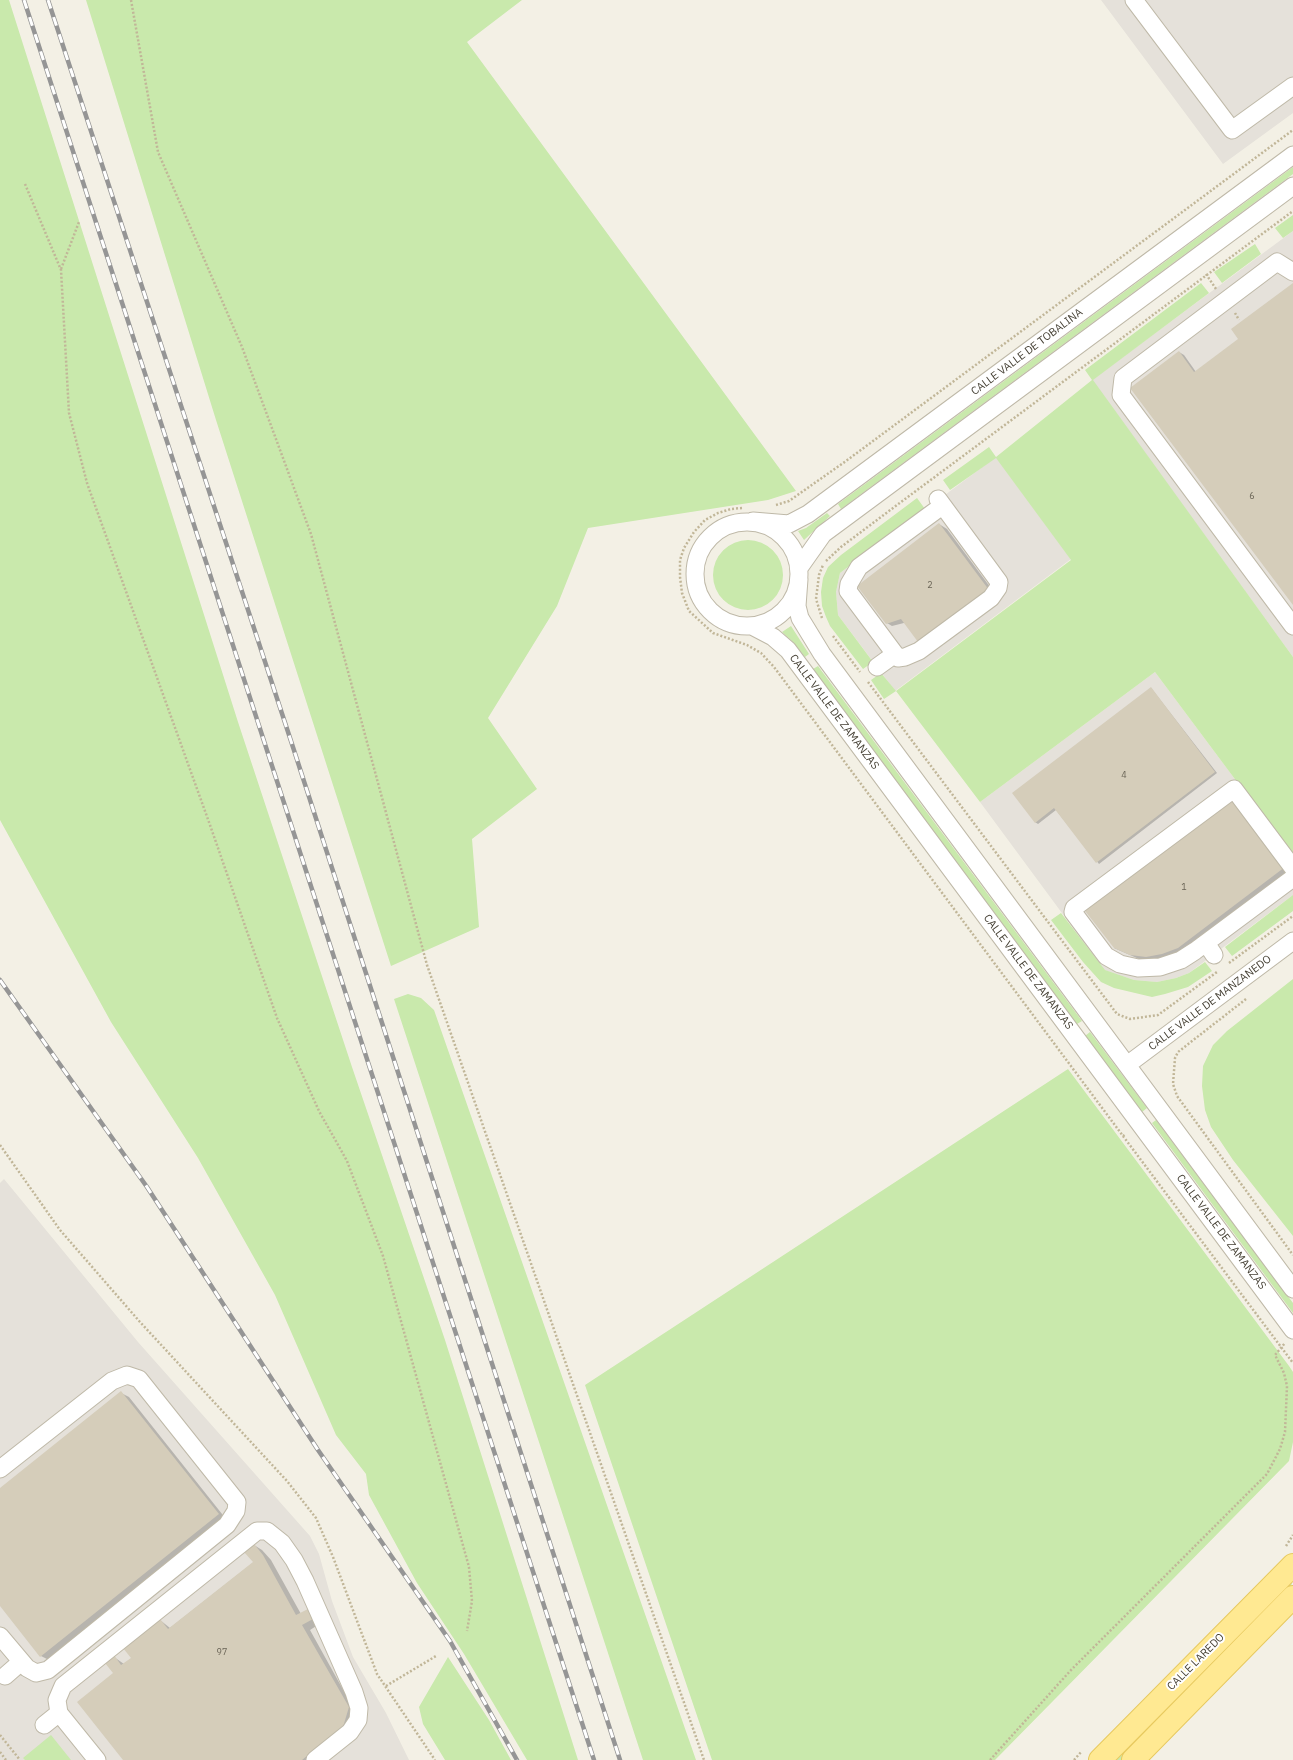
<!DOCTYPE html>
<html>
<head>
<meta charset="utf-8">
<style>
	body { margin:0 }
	canvas { display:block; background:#f3f0e5 }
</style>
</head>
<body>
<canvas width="1293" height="1760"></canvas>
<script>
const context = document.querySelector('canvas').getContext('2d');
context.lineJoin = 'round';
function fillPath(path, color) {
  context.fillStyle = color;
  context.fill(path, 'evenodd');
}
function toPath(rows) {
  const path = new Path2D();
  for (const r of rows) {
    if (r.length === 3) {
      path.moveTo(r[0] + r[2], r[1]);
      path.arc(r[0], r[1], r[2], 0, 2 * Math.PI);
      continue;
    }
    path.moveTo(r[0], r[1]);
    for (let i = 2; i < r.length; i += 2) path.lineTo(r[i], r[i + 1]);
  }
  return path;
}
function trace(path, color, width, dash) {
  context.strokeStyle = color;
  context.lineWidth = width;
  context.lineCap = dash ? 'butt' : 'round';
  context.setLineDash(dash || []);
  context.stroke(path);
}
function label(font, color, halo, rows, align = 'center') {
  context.font = font + ' "IBM Plex Sans",sans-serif';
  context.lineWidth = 4;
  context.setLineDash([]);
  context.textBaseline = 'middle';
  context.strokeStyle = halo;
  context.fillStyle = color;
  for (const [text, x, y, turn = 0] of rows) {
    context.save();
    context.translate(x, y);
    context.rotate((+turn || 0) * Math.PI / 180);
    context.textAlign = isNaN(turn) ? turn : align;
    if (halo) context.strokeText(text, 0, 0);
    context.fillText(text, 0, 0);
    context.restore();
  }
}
const industrial = toPath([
	[1101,0,1293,0,1293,113,1223,164],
	[1293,231,1293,657,1092,380],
	[996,457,1071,559,895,691,838,615,836,592,840,573],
	[1155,672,1293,857,1293,895,1189,973,1176,978,1157,982,1134,980,1104,970,980,802],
	[4,1179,138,1342,310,1536,319,1554,332,1601,353,1657,386,1713,409,1760,0,1760,0,1183]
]);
const green = toPath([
	[0,0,9,0,238,722,352,1067,445,1340,578,1760,527,1760,464,1654,417,1583,369,1495,366,1474,336,1435,275,1295,198,1158,111,1022,0,820],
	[86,0,522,0,467,42,796,491,768,500,588,528,557,606,488,718,537,789,472,839,479,927,391,966,216,420],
	[1293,167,1293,174,841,509,838,504],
	[1293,215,1293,231,1283,238,1275,228],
	[1255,244,1261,254,1222,283,1214,272],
	[1201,283,1209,293,1093,380,1293,657,1293,857,1155,672,980,802,896,691,884,699,871,680,881,673,896,691,1071,560,996,458,950,490,943,480,989,447,996,457,1092,380,1085,370],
	[917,498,925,509,840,573,836,592,838,615,873,662,863,669,830,626,826,617,822,606,821,592,823,578,828,567,841,555],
	[827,513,830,516,804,540,798,531,806,528],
	[748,575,35],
	[791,626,809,654,805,657,792,641,782,632],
	[818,666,1082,1021,1077,1024,813,669],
	[1293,895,1293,911,1232,956,1225,947],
	[1061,913,1105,970,1134,980,1157,982,1176,978,1189,973,1205,962,1212,971,1188,987,1165,994,1152,997,1114,988,1101,982,1083,962,1051,920],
	[1293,979,1293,1236,1233,1160,1211,1127,1205,1110,1202,1086,1203,1066,1213,1045,1227,1031],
	[408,994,421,998,434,1010,696,1760,643,1760,394,999],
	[1090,1032,1147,1108,1142,1112,1085,1036],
	[1068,1069,1289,1366,1293,1372,1293,1442,1289,1461,995,1760,712,1760,585,1385],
	[1156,1120,1293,1303,1293,1313,1152,1123],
	[1293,1578,1291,1587,1121,1760,1114,1760],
	[448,1657,489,1720,511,1760,445,1760,423,1724,419,1707],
	[51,1735,71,1760,25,1760,23,1758]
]);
const shadow = toPath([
	[1293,284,1293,603,1179,352,1184,355,1196,372,1240,339],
	[939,524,947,529,999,599,892,626,887,623,859,586],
	[1151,688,1217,773,1099,864,1056,810,1038,824,1035,822],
	[1232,796,1293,872,1186,952,1155,961,1139,959,1114,948],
	[121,1393,129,1397,226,1519,49,1660,41,1656,0,1604,0,1489],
	[254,1545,262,1550,271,1560,301,1614,308,1610,321,1623,310,1630,356,1713,315,1760,124,1760,114,1657,124,1664,132,1658,160,1620,170,1628,254,1562]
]);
const building = toPath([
	[1293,283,1293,605,1130,388,1179,351,1194,372,1238,339,1231,329],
	[939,523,992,594,921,646,901,619,886,624,857,586],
	[1151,687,1215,772,1096,863,1054,808,1035,823,1012,793],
	[1232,795,1285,867,1178,948,1162,954,1146,957,1130,955,1114,948,1082,907],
	[121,1391,219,1514,40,1657,0,1606,0,1488],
	[254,1544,263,1555,296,1615,308,1609,313,1619,302,1625,349,1707,343,1727,302,1760,123,1760,77,1702,113,1673,105,1663,114,1655,121,1665,131,1658,123,1648,160,1619,168,1629,253,1562,244,1552]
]);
const path = toPath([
	[131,0,158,152,242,347,311,534,427,965,704,1760],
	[25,184,61,270,69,413,87,483,210,825,277,1018,319,1111,347,1161,383,1256,469,1567,472,1601,467,1631],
	[61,269,79,222],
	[1206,274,1216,289],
	[1235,313,1239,320],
	[776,505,789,501,846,461,1293,130],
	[742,508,731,509,718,513,705,520,694,532,684,548,680,560,680,577,682,593,689,611,713,633,747,645,761,653,774,667,1123,1136,1126,1134],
	[826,561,841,547,897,505,1293,211],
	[822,618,816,599,819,575,823,565],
	[833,636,860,672],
	[868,682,1117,1014,1130,1019,1158,1015,1217,972],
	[1229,963,1293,916],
	[1246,999,1178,1052,1175,1058,1173,1084,1177,1096,1293,1255],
	[1123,1136,1293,1363],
	[0,1145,60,1230,140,1322,287,1481,316,1518,333,1557,377,1674,435,1760],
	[1286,1546,1293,1535],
	[386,1686,436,1656],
	[0,1735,20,1760],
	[0,1752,6,1760],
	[990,1760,1071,1670,1267,1474,1280,1449,1285,1432,1287,1386,1284,1373,1275,1355,1285,1343],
	[1074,1760,1082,1751]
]);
const minor = toPath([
	[1134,0,1232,130,1293,86],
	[1293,272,1277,262,1123,378,1121,395,1293,626],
	[938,499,999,582,998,588,991,598,919,651,905,657,898,658,848,591,849,584,859,567,942,506],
	[753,521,789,524,808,514,1293,155],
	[747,574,52],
	[799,568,823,534,842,520,1293,186],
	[799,579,797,606,800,618,822,654,1293,1289],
	[752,626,773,637,788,650,1293,1330],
	[877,667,895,654],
	[1293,868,1234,789,1074,908,1073,912,1106,956,1120,964,1138,968,1160,967,1181,960,1195,951,1293,878],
	[1206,943,1214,955],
	[1127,1065,1293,941],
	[0,1469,112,1381,127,1375,139,1379,237,1502,236,1511,227,1525,48,1670,36,1673,27,1668,0,1636],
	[5,1676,21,1662],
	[44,1725,59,1713],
	[97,1760,59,1713,57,1700,63,1686,257,1531,267,1531,282,1543,294,1560,305,1581,354,1692,359,1708,358,1720,350,1732,315,1760]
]);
const major = toPath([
	[1100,1760,1293,1565],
	[1133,1760,1293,1597]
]);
const rail = toPath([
	[24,0,594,1760],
	[48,0,291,741,620,1760],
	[0,980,147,1187,318,1450,450,1641,517,1760]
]);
const numberNames = [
	["6",1252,496],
	["2",930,585],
	["4",1124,775],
	["1",1184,887],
	["97",222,1652]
];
const streetNames = [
	["CALLE VALLE DE TOBALINA",1027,352,-37],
	["CALLE VALLE DE ZAMANZAS",834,712,53],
	["CALLE VALLE DE ZAMANZAS",1028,972,53],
	["CALLE VALLE DE MANZANEDO",1210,1003,-37],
	["CALLE VALLE DE ZAMANZAS",1221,1232,53],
	["CALLE LAREDO",1196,1662,-45]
];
fillPath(industrial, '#e5e1da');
fillPath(green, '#c9e9ac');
fillPath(shadow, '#0003');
fillPath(building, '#d5cdba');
trace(minor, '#bfb9a8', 19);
trace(major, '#e7c95f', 24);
trace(path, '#c1b698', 2.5, [2, 2]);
trace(minor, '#fff', 17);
trace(major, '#ffe992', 22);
trace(rail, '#959595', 4.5);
trace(rail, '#fff', 3, [9]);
label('9px', '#6a6456', null, numberNames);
label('11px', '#464135', '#fff', streetNames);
</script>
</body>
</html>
